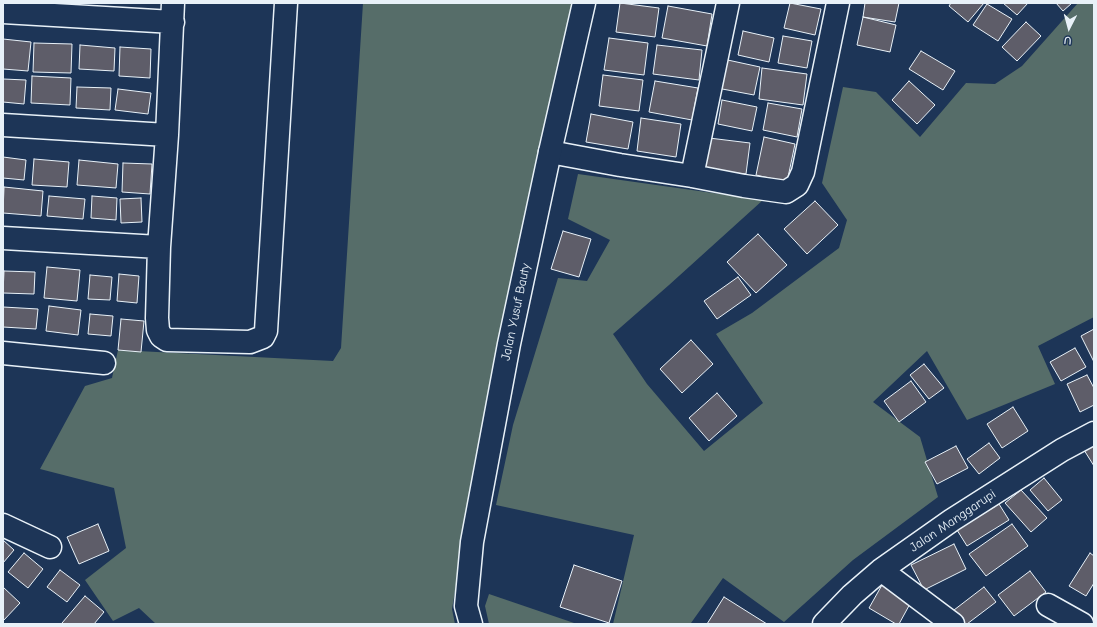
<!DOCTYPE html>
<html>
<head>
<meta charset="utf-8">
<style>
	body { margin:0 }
	#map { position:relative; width:1097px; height:627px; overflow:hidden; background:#1d3557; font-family:"Comic Neue",sans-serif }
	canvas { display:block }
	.frame { position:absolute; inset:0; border:4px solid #e8f1f8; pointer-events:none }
	.north { position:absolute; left:1049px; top:8px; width:40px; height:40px; -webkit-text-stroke:3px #1d3557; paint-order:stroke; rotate:186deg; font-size:11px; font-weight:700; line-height:16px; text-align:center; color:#e8f1f8 }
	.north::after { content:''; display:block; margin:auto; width:14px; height:18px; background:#e8f1f8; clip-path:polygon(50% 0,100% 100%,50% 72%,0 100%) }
</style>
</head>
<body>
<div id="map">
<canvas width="1097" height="627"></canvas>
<div class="frame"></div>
<div class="north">U</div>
</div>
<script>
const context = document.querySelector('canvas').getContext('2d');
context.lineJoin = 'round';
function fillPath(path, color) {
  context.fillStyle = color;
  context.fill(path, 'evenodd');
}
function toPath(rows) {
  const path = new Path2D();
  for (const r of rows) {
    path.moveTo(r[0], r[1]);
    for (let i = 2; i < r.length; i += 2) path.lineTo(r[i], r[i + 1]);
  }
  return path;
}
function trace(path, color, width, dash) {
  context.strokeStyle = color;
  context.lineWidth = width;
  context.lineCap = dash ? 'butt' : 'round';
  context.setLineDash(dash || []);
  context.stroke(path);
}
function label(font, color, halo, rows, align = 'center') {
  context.font = font + ' "Comic Neue",sans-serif';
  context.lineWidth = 4;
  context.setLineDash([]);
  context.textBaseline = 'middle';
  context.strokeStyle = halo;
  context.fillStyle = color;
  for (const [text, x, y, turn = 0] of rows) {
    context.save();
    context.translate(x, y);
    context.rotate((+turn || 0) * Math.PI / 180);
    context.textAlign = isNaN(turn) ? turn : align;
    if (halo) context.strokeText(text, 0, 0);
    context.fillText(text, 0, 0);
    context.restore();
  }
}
const green = toPath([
	[363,3,574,3,487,404,452,609,455,624,156,624,139,608,113,621,85,580,126,548,114,488,40,469,85,386,112,378,118,350,333,361,341,348],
	[1078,3,1094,3,1094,317,1038,346,1055,384,967,420,927,351,873,402,920,437,938,497,853,560,784,622,723,578,691,623,691,624,613,624,634,535,496,505,513,425,558,278,587,281,610,240,568,219,578,174,763,200,669,285,613,334,647,384,704,451,763,403,716,334,752,313,839,248,847,220,822,183,843,87,876,92,920,137,966,83,995,84,1022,66],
	[489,594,577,624,489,624,485,606]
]);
const building = toPath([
	[620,3,659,8,655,37,616,32,620,3],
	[790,3,821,9,815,35,784,28,790,3],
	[865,3,899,3,895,22,863,17,865,3],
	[951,3,984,3,968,22,949,6,951,3],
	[1003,3,1028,3,1017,15,1003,3],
	[1056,3,1072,3,1063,11,1056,3],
	[987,4,1012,19,998,41,973,25,987,4],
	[668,6,712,14,707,46,662,38,668,6],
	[863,17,896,25,890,52,857,45,863,17],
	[1026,22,1041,36,1017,61,1002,47,1026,22],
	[743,31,774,38,769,62,738,55,743,31],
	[783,36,812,41,807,68,778,63,783,36],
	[609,38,648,43,644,75,604,70,609,38],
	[3,39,31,42,28,71,3,69,3,39],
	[34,43,72,44,71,73,33,72,34,43],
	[80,45,115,48,114,71,79,69,80,45],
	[657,45,702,50,699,80,653,74,657,45],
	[120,47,151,49,150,78,119,76,120,47],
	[921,51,955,71,943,90,909,69,921,51],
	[723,59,760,67,754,95,717,88,723,59],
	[762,68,807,74,803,105,759,99,762,68],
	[603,75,643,80,639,111,599,106,603,75],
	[32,76,71,78,70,105,31,103,32,76],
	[3,79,26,80,24,104,3,102,3,79],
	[655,81,698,88,692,120,649,112,655,81],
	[909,81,935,105,917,124,892,100,909,81],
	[77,87,111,88,110,110,76,108,77,87],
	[118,89,151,93,148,114,115,110,118,89],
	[722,100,757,107,752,131,718,124,722,100],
	[768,103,802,109,797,137,763,130,768,103],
	[591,114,633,122,628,149,586,142,591,114],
	[641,118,681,124,676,157,637,151,641,118],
	[764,137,795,144,787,182,756,175,764,137],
	[709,138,750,143,746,174,705,170,709,138],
	[3,157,26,160,24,180,3,178,3,157],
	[34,159,69,162,67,187,32,185,34,159],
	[79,160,118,164,116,188,77,185,79,160],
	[123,163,152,164,150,194,122,192,123,163],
	[4,187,43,191,41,216,3,213,4,187],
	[49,196,85,199,83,219,47,216,49,196],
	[92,196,117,198,116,220,91,218,92,196],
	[141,198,142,222,121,223,120,199,141,198],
	[815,201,838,225,807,254,784,229,815,201],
	[563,231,591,239,579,277,551,269,563,231],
	[758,234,787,265,756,293,727,262,758,234],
	[47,267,80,270,77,301,44,298,47,267],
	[4,271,35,272,34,294,3,293,4,271],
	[119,274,139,276,137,303,117,301,119,274],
	[90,275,112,277,110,300,88,299,90,275],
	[738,277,751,295,717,319,704,301,738,277],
	[49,306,81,310,78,335,46,331,49,306],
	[3,307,38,309,36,329,3,327,3,307],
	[90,314,113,316,111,336,88,334,90,314],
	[121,319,144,321,141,352,118,350,121,319],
	[1094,329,1094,362,1081,336,1094,329],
	[691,340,713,364,682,393,660,369,691,340],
	[1075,348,1086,367,1061,381,1050,362,1075,348],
	[924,364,944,388,929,399,910,375,924,364],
	[1087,375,1094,388,1094,405,1080,412,1067,384,1087,375],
	[911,381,926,402,899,422,884,401,911,381],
	[717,393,737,416,709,441,689,418,717,393],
	[1013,407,1028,431,1002,448,987,424,1013,407],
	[989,443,1000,458,979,474,967,459,989,443],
	[1094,444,1094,466,1084,450,1094,444],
	[956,446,968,468,937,484,925,462,956,446],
	[1044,478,1062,500,1048,511,1030,490,1044,478],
	[1021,490,1047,518,1031,532,1005,503,1021,490],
	[999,504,1009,520,967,546,957,530,999,504],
	[98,524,109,551,79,564,67,537,98,524],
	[1012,524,1028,546,986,576,969,554,1012,524],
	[3,540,14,550,3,563,3,540],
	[954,544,966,569,924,590,911,565,954,544],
	[24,553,43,569,28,588,8,572,24,553],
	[1090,553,1094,556,1094,583,1086,596,1069,586,1090,553],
	[574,565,622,581,609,623,560,607,574,565],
	[60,570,80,585,67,602,47,587,60,570],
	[1030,571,1046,592,1014,616,998,595,1030,571],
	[882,585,911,602,899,624,896,624,869,608,882,585],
	[3,587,20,603,3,621,3,587],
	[984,587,996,602,967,624,965,624,954,610,984,587],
	[85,596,104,612,94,624,64,624,62,623,85,596],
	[724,597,767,624,707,624,724,597]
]);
const minor = toPath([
	[173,3,167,135,159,247,157,318,158,330,161,336,167,340,250,342,263,337,266,331,286,3],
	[3,12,173,22],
	[3,125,167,135],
	[550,152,620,165,692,176,744,186,786,192,797,185,803,172,838,3],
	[692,176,728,3],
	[3,238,159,247],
	[3,353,104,363],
	[3,525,50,547],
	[881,570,953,624],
	[1048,605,1082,624],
	[824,624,852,595,881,570,952,520,1062,450,1094,433]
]);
const tertiary = toPath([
	[471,624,466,606,472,542,509,344,550,152,584,3]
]);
const streetNames = [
	["Jalan Yusuf Bauty",516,312,-78],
	["Jalan Manggarupi",953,521,-34]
];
fillPath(green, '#566d69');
fillPath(building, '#5e5d69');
trace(building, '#e8f1f8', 1);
trace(minor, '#e8f1f8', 25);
trace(tertiary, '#e8f1f8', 25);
trace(minor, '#1d3557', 22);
trace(tertiary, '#1d3557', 22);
label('13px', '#e8f1f8', '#1d3557', streetNames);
</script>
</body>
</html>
